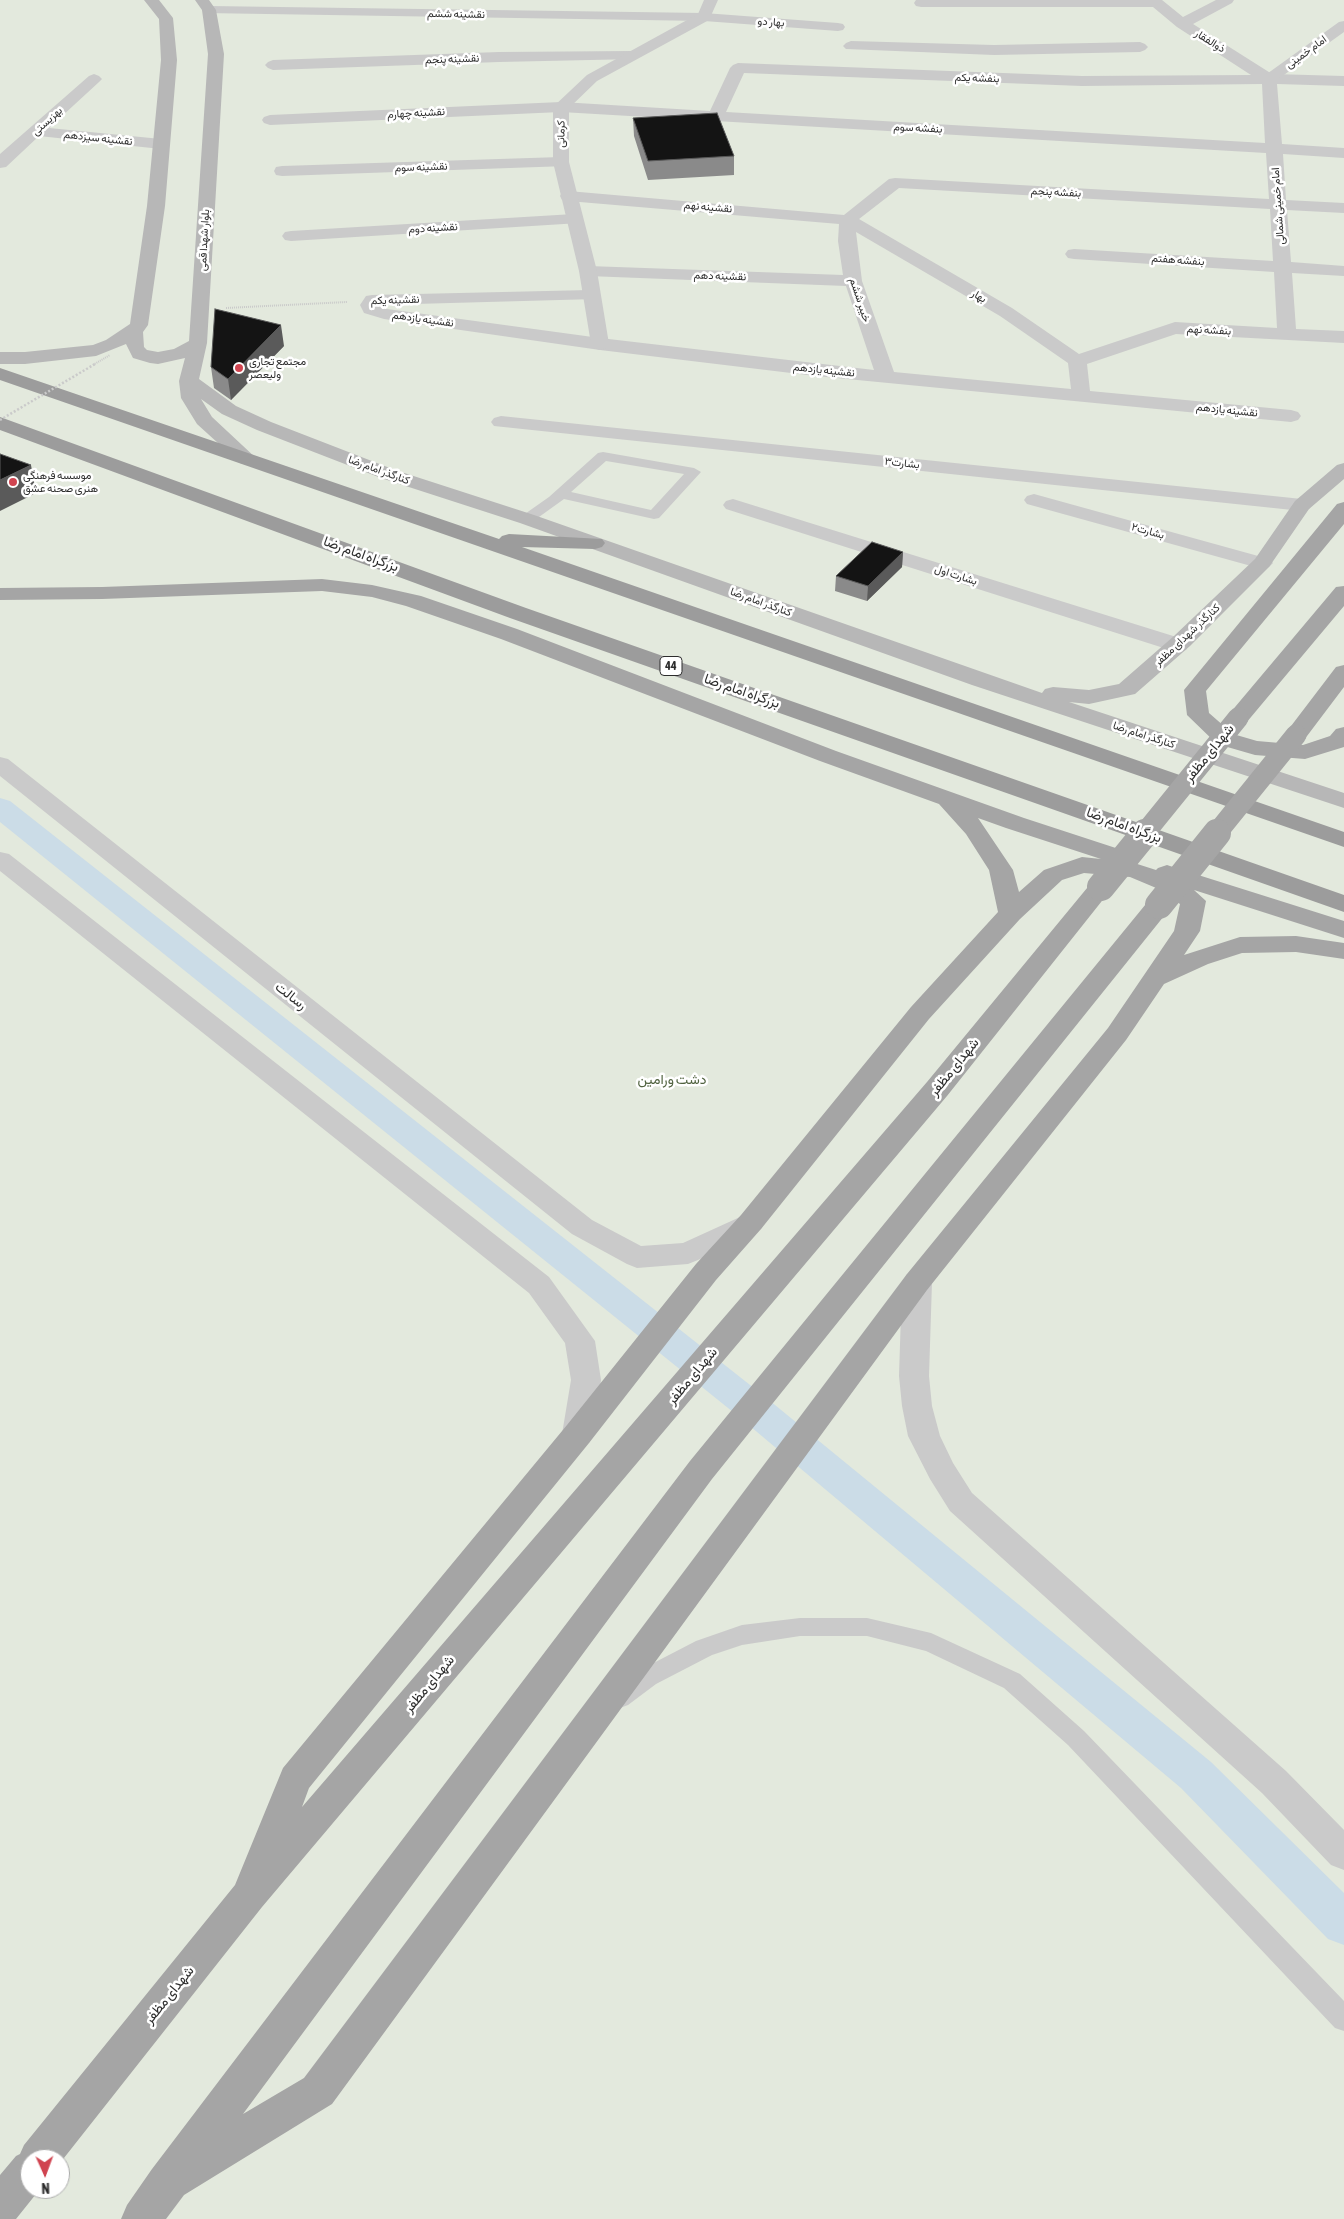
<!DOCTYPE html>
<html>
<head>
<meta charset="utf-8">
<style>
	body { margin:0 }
	#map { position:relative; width:1344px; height:2219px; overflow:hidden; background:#fff; font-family:"Asap Condensed",sans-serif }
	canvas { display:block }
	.north { position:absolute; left:20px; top:2149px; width:50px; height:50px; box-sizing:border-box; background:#fff; border:1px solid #ababab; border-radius:50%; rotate:178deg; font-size:14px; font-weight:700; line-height:20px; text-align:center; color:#2d2d2d }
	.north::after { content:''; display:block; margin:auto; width:18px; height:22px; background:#d04450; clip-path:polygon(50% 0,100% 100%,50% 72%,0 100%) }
</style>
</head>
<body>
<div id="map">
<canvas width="1344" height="2219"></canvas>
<div class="north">N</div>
</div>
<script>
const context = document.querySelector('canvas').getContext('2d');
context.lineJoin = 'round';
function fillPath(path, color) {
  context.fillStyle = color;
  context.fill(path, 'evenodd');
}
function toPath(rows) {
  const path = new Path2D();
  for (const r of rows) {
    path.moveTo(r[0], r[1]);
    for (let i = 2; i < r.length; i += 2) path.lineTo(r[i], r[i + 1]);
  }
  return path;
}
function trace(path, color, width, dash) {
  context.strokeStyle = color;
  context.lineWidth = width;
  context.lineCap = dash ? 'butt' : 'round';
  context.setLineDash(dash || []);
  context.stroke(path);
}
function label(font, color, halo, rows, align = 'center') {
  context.font = font + ' "Asap Condensed",Vazirmatn,sans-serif';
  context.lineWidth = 5;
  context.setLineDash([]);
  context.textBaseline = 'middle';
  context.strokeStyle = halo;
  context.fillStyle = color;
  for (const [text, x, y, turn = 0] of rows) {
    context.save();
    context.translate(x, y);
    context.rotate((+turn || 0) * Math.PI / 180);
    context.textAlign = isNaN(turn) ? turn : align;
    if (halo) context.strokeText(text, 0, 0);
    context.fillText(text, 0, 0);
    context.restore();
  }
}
const green = toPath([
	[0,0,1344,0,1344,2219,0,2219],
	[30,2159,60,2159,60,2189,30,2189]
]);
const canal = toPath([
	[0,798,10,801,764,1396,1211,1762,1344,1893,1344,1945,1328,1939,1181,1788,738,1416,0,822,0,798]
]);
const path = toPath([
	[226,308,347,302]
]);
const service = toPath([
	[603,452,694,468,701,472,659,518,654,519,564,499,532,522,522,522,520,519,522,516,549,497,598,453,603,452],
	[606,461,684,474,651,510,571,492,606,461],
	[800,1618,867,1618,931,1633,1020,1674,1084,1731,1344,2001,1344,2031,1335,2028,1068,1745,1004,1688,926,1651,867,1636,800,1636,742,1645,712,1655,656,1684,628,1705,620,1708,612,1705,608,1698,612,1691,640,1670,696,1641,742,1625,800,1618]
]);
const minor = toPath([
	[916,0,1162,0,1183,17,1216,0,1234,0,1232,3,1193,24,1272,74,1344,76,1344,86,1277,84,1282,144,1344,148,1344,158,1283,154,1286,200,1344,203,1344,213,1287,210,1291,262,1344,266,1344,276,1292,273,1296,329,1344,331,1344,343,1176,334,1087,364,1090,391,1291,410,1298,412,1301,416,1298,420,1291,422,816,376,600,350,384,319,364,313,360,305,366,296,372,295,590,290,596,291,599,295,596,299,378,305,387,309,600,338,874,370,846,286,588,276,582,275,579,271,582,267,588,266,843,275,838,241,839,224,568,201,562,200,560,196,562,192,568,191,844,215,889,179,895,178,1269,199,1266,153,561,112,270,125,264,123,262,120,264,117,270,115,561,102,710,111,730,68,733,65,738,63,1082,76,1251,75,1177,27,1153,7,921,7,916,6,914,3,916,0],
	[744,73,1082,86,1262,84,1265,143,726,112,744,73],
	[899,188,1270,209,1273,261,1074,249,1068,250,1065,254,1068,258,1074,259,1274,272,1277,328,1175,322,1079,354,1012,308,859,219,899,188],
	[856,232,1000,316,1068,363,1071,389,894,372,862,281,856,232],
	[209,6,704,13,838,23,843,24,845,27,843,30,838,31,704,21,204,13,202,10,204,7,209,6],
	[851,41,994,45,1140,42,1145,44,1148,47,1145,50,1140,52,994,55,846,49,843,46,846,43,851,41],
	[631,51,636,53,639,56,636,59,499,62,273,70,268,68,265,65,268,62,273,60,499,52,631,51],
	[94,74,99,76,102,79,99,82,49,128,161,139,167,141,169,144,167,147,161,149,39,136,6,167,0,168,0,154,89,76,94,74],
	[561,157,567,158,569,162,567,166,282,176,276,175,274,171,276,167,282,166,561,157],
	[574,214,580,215,583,219,580,223,291,241,285,240,282,236,285,232,291,231,574,214],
	[501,416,1302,499,1309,501,1312,505,1309,509,1302,511,494,426,491,422,494,418,501,416],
	[1034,494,1269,559,1273,563,1269,567,1262,569,1027,504,1024,500,1027,496,1034,494],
	[733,499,1186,640,1189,645,1186,650,1178,652,1170,650,726,509,723,505,726,501,733,499],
	[917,1271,927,1274,932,1282,929,1376,932,1406,940,1436,953,1463,972,1493,1286,1771,1344,1830,1344,1870,1331,1865,1262,1793,950,1511,930,1479,908,1436,902,1406,899,1376,902,1282,907,1274,917,1271]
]);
const tertiary = toPath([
	[704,0,718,0,709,20,597,81,569,108,569,162,597,271,609,344,607,348,600,350,593,348,591,344,579,271,553,162,553,107,587,75,698,14,704,0],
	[1344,21,1344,32,1274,82,1264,82,1261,79,1264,76,1339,22,1344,21],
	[0,757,8,759,592,1220,641,1246,683,1243,751,1212,761,1215,765,1222,761,1229,698,1260,688,1264,637,1268,627,1264,572,1234,0,776,0,757],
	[0,852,9,854,549,1277,595,1341,601,1380,594,1434,589,1443,578,1446,567,1443,562,1434,571,1380,565,1343,529,1293,0,871,0,852]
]);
const secondary = toPath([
	[144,0,159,0,173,18,177,60,165,206,148,325,143,332,144,347,147,350,158,352,174,349,189,341,208,54,202,10,195,0,209,0,216,10,224,54,207,343,199,379,236,406,271,422,395,470,534,515,1042,693,1045,689,1053,687,1089,690,1119,684,1174,636,1255,559,1295,501,1337,465,1344,463,1344,479,1309,509,1269,567,1190,646,1135,694,1089,704,1069,702,1344,793,1344,808,972,685,520,523,381,478,257,430,222,414,201,399,212,417,257,459,254,463,247,465,240,463,197,424,181,398,179,381,185,358,158,364,150,363,133,358,126,344,96,356,25,364,0,364,0,352,25,352,93,345,106,340,130,324,147,206,161,60,159,19,144,0]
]);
const primary = toPath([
	[1344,502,1344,524,1206,691,1209,713,1233,734,1257,741,1303,745,1330,736,1336,729,1344,727,1344,747,1305,759,1255,755,1217,744,1187,715,1184,690,1337,504,1344,502],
	[322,579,372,585,421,596,517,629,836,751,1024,818,1131,853,1134,858,1131,862,1156,870,1158,868,1167,865,1176,868,1344,921,1344,938,1194,890,1206,901,1200,931,1184,955,1240,937,1296,936,1344,943,1344,959,1296,952,1242,953,1208,964,1164,984,1126,1040,927,1290,332,2104,184,2195,166,2219,121,2219,127,2205,152,2169,690,1461,1150,899,1159,897,1168,899,1172,905,1168,911,712,1479,243,2114,304,2078,907,1274,1108,1028,1174,931,1180,904,1161,890,1130,877,1084,873,1062,880,1020,919,929,1019,761,1229,716,1280,589,1443,309,1788,302,1807,927,1082,1092,882,1101,879,1110,882,1113,887,947,1096,262,1907,60,2163,60,2159,30,2159,30,2189,40,2189,16,2219,0,2219,0,2175,16,2156,20,2154,24,2145,235,1885,283,1768,567,1425,696,1264,741,1215,911,1007,998,912,989,870,966,834,939,804,820,761,501,639,406,606,372,597,322,591,102,599,0,600,0,588,102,587,322,579],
	[978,818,1006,828,1101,859,1082,857,1044,870,1019,892,1013,870,978,818],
	[1344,586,1344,606,1246,723,1238,725,1230,723,1227,718,1230,713,1336,587,1344,586],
	[1344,665,1344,687,1304,740,1296,742,1288,740,1284,735,1288,730,1336,667,1344,665]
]);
const trunk = toPath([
	[0,368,499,539,502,536,509,534,602,539,605,543,602,547,595,549,522,547,1344,832,1344,847,0,380,0,368],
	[0,417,526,608,1344,895,1344,912,510,618,0,430,0,417]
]);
const pathBridgeFar1 = toPath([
	[93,365,110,355]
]);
const pathBridge = toPath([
	[0,420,95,364]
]);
const primaryBridgeFar1 = toPath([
	[1144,834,1238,718],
	[1216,834,1296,735]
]);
const primaryBridge = toPath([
	[1101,887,1145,833],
	[1159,905,1217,833]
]);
const wall = toPath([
	[633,118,734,156,734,175,648,180,634,136],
	[284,346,231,400,214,388,211,367],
	[903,552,902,567,867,601,835,591,836,576]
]);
const shadedWall = toPath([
	[281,325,284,346,231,400,228,379],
	[31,465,36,493,0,511,0,480],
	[903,552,902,567,867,601,868,586]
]);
const building = toPath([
	[717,113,734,156,648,161,633,118,717,113],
	[215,309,281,325,228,379,211,367,215,309],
	[0,454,31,465,0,480,0,454],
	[872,542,903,552,868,586,836,576,872,542]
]);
const markers = [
	[239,368,5,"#d04450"],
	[13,482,5,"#d04450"]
];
const farStreetnames = [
	["نقشینه ششم",456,14,1],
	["بهار دو",771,22,4],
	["ذوالفقار",1210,41,32],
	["امام خمینی",1306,52,-36],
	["نقشینه پنجم",452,59,-2],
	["بنفشه یکم",977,78,2],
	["نقشینه چهارم",416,113,-3],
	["بهزیستی",47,121,-42],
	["بنفشه سوم",918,128,3],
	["کرمانی",561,134,-89],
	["نقشینه سیزدهم",98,138,6],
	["نقشینه سوم",421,167,-2],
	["بنفشه پنجم",1056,192,3],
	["امام خمینی شمالی",1278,206,-94],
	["نقشینه نهم",708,207,5],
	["نقشینه دوم",433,228,-3],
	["بلوار شهدا قمی",204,240,-87],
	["بنفشه هفتم",1178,260,4],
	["نقشینه دهم",720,276,2],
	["بهار",979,296,30],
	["نقشینه یکم",395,300,-2],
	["خیبر ششم",860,300,72],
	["نقشینه یازدهم",423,319,8],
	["بنفشه نهم",1209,330,3],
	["نقشینه یازدهم",824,370,6],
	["نقشینه یازدهم",1227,410,6],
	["بشارت۳",902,463,6],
	["کنارگذر امام رضا",379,470,20],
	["بشارت۲",1148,531,16],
	["بشارت اول",956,575,18],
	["کنارگذر امام رضا",761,602,20],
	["کنارگذر شهدای مظفر",1187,635,-43],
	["کنارگذر امام رضا",1144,735,18]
];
const farPoinames = [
	["مجتمع تجاری",249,362],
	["ولیعصر",249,375],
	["موسسه فرهنگی",23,476],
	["هنری صحنه عشق",23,489]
];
const shields = [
	[671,666,22]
];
const shieldNames = [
	["44",671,666]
];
const streetNames = [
	["بزرگراه امام رضا",361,554,20],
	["بزرگراه امام رضا",742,691,19],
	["شهدای مظفر",1209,753,-51],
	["بزرگراه امام رضا",1124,825,20],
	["رسالت",291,996,38],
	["شهدای مظفر",954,1067,-51],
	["شهدای مظفر",692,1376,-50],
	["شهدای مظفر",429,1684,-50],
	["شهدای مظفر",169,1995,-51]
];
const parkNames = [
	["دشت ورامین",672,1080]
];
fillPath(green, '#e3e9dd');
fillPath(canal, '#cbdce7');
trace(path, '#cacaca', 2, [1, 1]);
fillPath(service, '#cacaca');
fillPath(minor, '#cacaca');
fillPath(tertiary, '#cacaca');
fillPath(secondary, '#b7b7b7');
fillPath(primary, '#a5a5a5');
fillPath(trunk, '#9c9c9c');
trace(pathBridgeFar1, '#cacaca', 2, [1, 1]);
trace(pathBridge, '#cacaca', 2.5, [2, 2]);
trace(primaryBridgeFar1, '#a5a5a5', 21);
trace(primaryBridge, '#a5a5a5', 28);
fillPath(wall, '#8a8a8a');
fillPath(shadedWall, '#5a5a5a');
fillPath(building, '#141414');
trace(building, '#5a5a5a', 1);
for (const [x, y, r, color] of markers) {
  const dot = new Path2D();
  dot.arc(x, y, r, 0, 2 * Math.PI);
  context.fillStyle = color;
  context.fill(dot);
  trace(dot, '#fff', 2);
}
label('11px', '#2d2d2d', '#fff', farStreetnames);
label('11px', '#2d2d2d', '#fff', farPoinames, 'left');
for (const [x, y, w] of shields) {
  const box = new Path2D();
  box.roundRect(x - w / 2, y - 9.5, w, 19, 4);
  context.fillStyle = '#fff';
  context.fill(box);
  trace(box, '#2d2d2d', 1);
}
label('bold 12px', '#2d2d2d', null, shieldNames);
label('14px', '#2d2d2d', '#fff', streetNames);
label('14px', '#516340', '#fff', parkNames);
</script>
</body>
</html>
